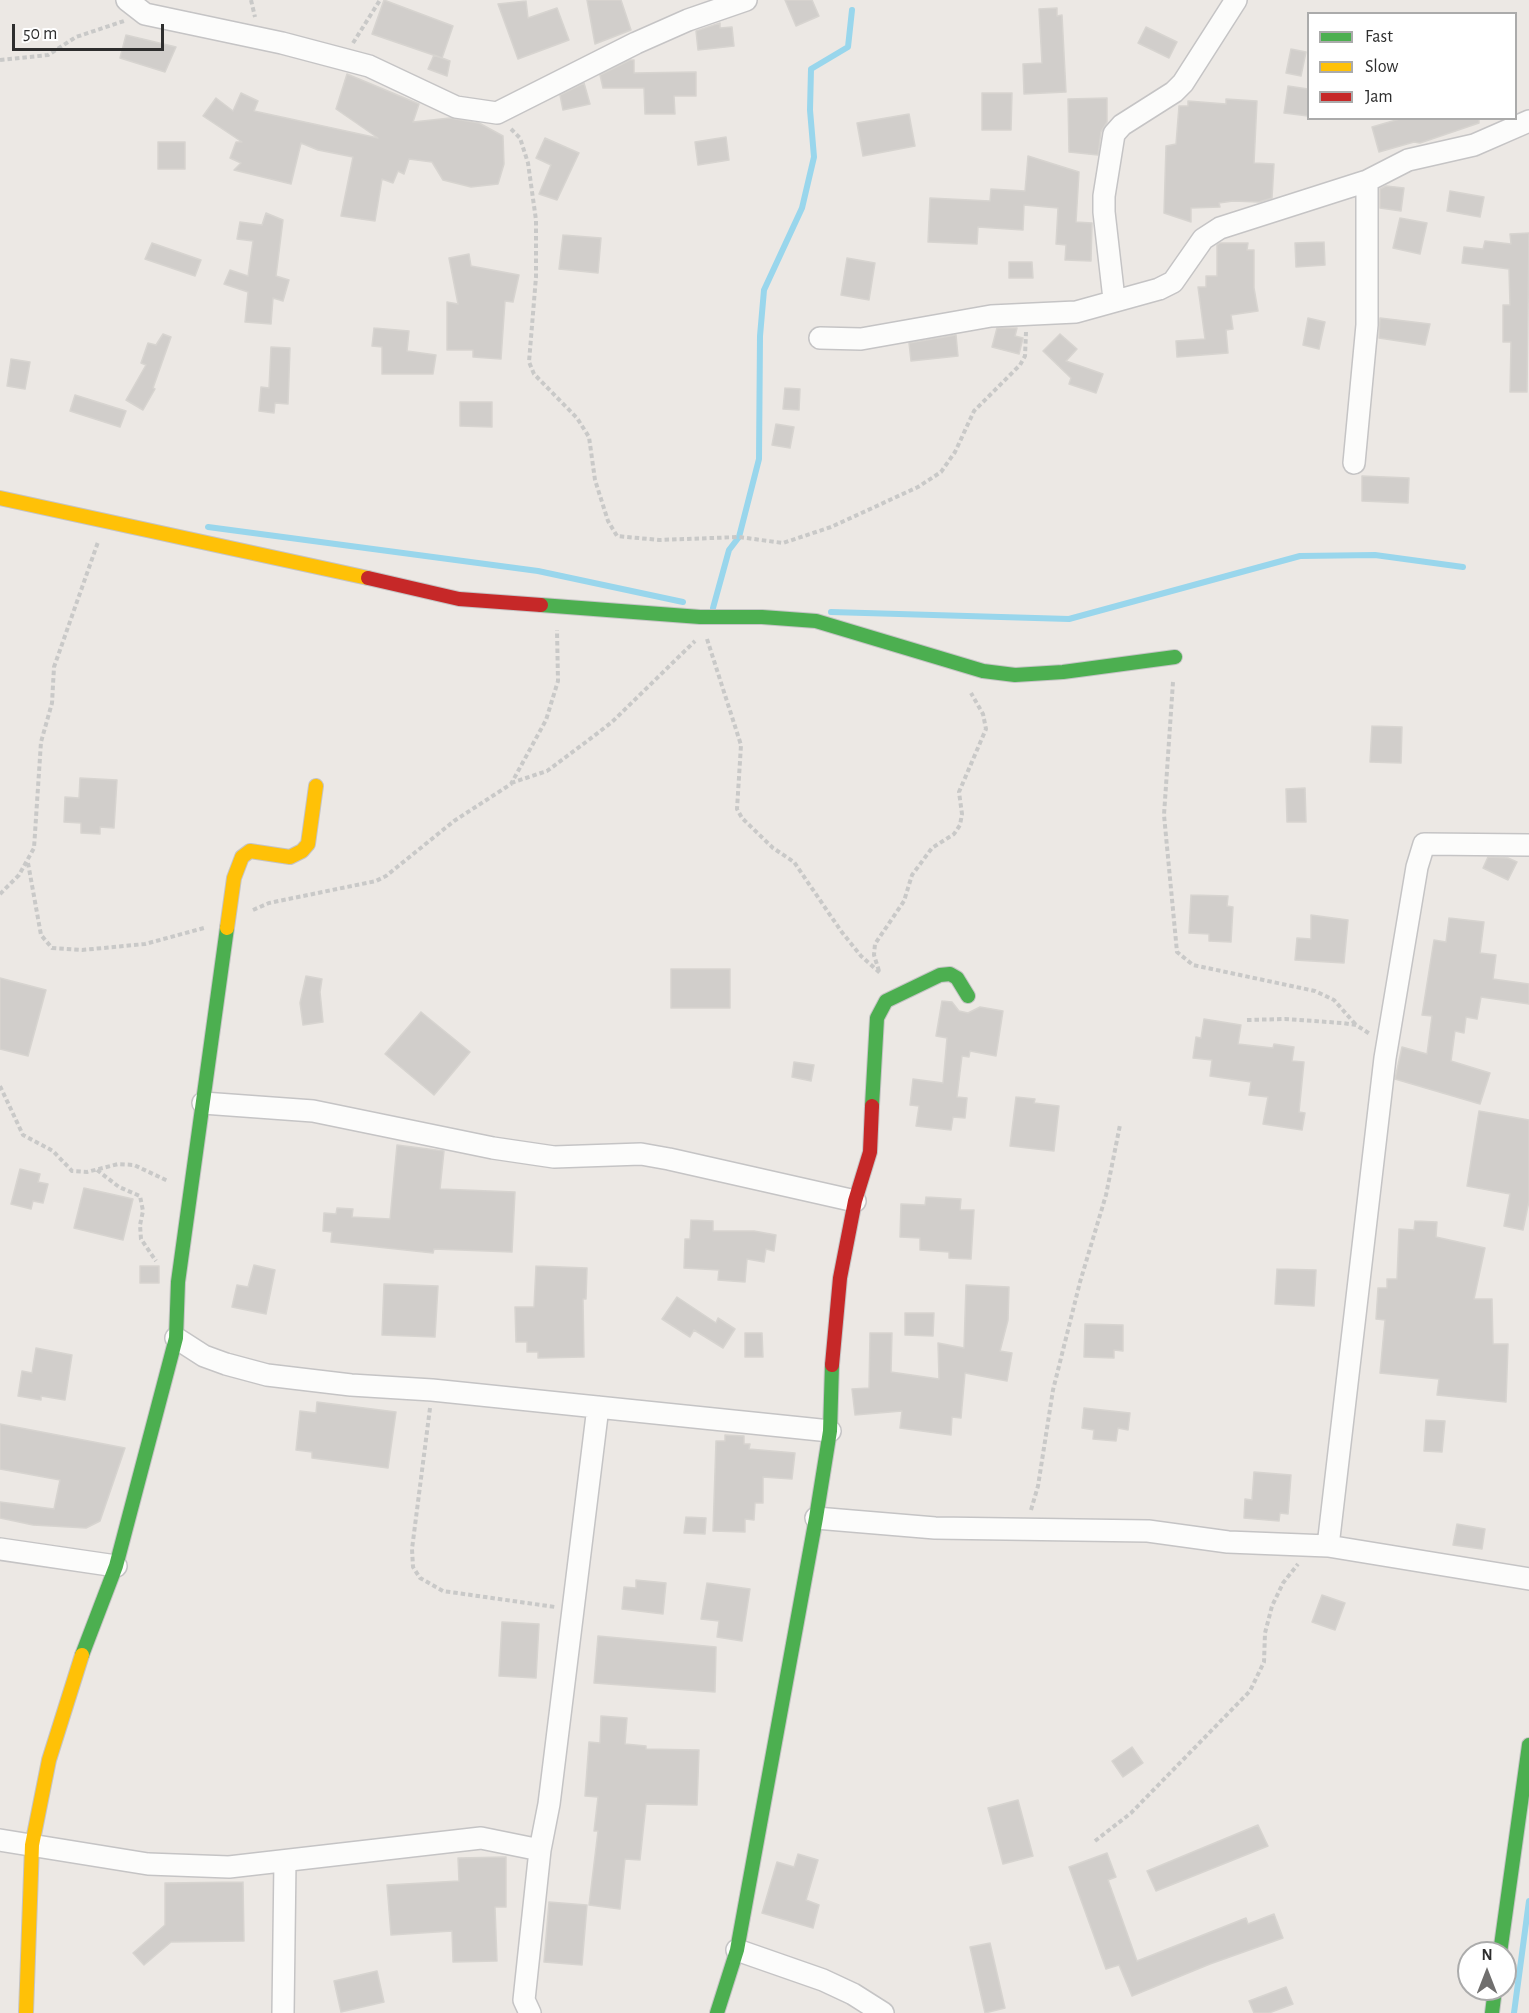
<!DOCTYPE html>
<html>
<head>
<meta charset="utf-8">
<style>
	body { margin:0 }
	#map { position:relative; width:1529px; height:2013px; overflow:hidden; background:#ece8e4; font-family:"Alegreya Sans",sans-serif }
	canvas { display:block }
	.legend { position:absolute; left:1307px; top:12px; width:210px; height:108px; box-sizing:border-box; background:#fff; border:2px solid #ababab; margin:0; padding:8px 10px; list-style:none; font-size:18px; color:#2e2e2e }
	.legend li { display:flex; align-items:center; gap:12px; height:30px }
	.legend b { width:30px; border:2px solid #ababab }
	.north { position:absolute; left:1457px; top:1941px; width:60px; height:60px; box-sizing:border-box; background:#fff; border:2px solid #ababab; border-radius:50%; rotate:0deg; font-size:16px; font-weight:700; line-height:24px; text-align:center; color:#2e2e2e }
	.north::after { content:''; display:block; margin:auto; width:21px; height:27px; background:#706f6e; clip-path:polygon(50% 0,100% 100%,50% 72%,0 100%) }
	.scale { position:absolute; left:12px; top:24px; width:152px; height:27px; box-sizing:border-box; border:3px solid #2e2e2e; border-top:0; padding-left:8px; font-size:18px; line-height:21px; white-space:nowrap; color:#2e2e2e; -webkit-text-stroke:4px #fff; paint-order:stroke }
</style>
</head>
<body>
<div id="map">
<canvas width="1529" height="2013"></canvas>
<ul class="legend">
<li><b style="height:8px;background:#4caf50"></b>Fast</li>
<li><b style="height:8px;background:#ffc107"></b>Slow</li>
<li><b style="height:8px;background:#c62828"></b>Jam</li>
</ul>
<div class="north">N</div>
<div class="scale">50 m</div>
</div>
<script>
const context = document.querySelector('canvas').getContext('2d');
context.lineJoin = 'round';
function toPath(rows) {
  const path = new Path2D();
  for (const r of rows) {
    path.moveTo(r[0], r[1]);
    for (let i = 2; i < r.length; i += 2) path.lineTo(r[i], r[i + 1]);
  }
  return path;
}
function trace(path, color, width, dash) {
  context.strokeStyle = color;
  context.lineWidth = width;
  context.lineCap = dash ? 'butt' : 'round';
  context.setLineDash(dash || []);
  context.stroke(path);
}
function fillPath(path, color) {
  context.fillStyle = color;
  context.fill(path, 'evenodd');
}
const stream = toPath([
	[208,527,538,571,683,602],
	[713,608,729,550,739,537,759,459,760,336,764,290,802,208,814,157,810,110,811,69,848,47,852,10],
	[831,612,1069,619,1300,556,1375,555,1463,567],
	[1514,2013,1529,1901]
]);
const building = toPath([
	[384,0,453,26,442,58,372,34,384,0],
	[587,0,621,0,631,30,595,44,587,0],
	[785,0,812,0,819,16,796,26,785,0],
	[526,1,528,18,557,8,569,40,518,59,498,4,526,1],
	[1057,8,1057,16,1062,15,1066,92,1024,94,1023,64,1042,63,1039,9,1057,8],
	[720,23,720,28,732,27,734,46,698,50,696,31,720,23],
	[1146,27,1177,42,1169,58,1138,43,1146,27],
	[126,35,176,47,165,72,120,58,126,35],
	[1291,49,1306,52,1301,76,1286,73,1291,49],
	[434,55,450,61,447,76,428,69,434,55],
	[630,60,634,60,634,73,696,72,696,96,674,96,675,114,645,114,644,88,603,88,600,75,630,60],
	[347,74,419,104,413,122,450,118,479,123,503,136,504,164,498,184,471,187,443,180,432,162,409,159,404,174,398,171,393,183,382,179,375,221,341,216,353,157,318,150,301,143,291,184,234,170,241,163,230,158,236,142,242,142,203,116,216,98,233,111,241,93,258,101,254,111,378,138,336,109,347,74],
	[584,83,590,104,563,110,560,95,584,83],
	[1288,86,1308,89,1308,116,1284,113,1288,86],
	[982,93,1012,93,1011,130,982,130,982,93],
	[1107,98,1107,122,1101,132,1098,155,1069,152,1068,99,1107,98],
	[1226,99,1257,101,1254,163,1274,164,1272,198,1259,202,1233,201,1219,203,1220,207,1191,208,1191,222,1164,213,1166,146,1176,144,1179,106,1188,106,1188,101,1226,104,1226,99],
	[909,114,915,146,863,156,857,123,909,114],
	[1403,118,1479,118,1479,123,1420,143,1414,142,1379,152,1372,127,1403,118],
	[726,137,729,160,698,165,695,142,726,137],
	[545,138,579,153,557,200,539,194,551,165,536,158,545,138],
	[158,142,185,142,185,169,158,169,158,142],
	[1028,156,1079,172,1076,222,1092,223,1091,261,1065,260,1066,245,1056,244,1058,208,1024,205,1023,230,978,227,977,244,928,242,930,198,990,201,991,189,1025,191,1028,156],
	[1386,186,1404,188,1401,211,1380,208,1380,189,1386,186],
	[1450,191,1484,197,1480,217,1447,211,1450,191],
	[266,213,283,220,276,276,289,280,283,301,273,298,271,324,245,322,248,292,224,284,230,270,248,276,253,241,237,239,240,222,262,225,266,213],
	[1400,218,1427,223,1420,254,1393,248,1400,218],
	[1529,233,1527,392,1510,392,1511,342,1503,342,1503,305,1510,305,1509,269,1462,263,1464,247,1483,249,1485,241,1511,244,1510,234,1529,233],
	[563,235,601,238,598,273,559,269,563,235],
	[1324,242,1325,265,1296,267,1295,243,1324,242],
	[152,243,201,260,195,276,145,259,152,243],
	[1220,243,1248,243,1247,250,1254,250,1254,288,1258,311,1231,315,1233,329,1226,330,1228,353,1177,357,1176,341,1205,339,1198,287,1206,287,1206,276,1217,276,1217,245,1220,243],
	[469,254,471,266,519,275,513,302,505,301,501,359,473,357,473,350,447,350,447,302,458,304,449,258,469,254],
	[847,258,875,263,869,300,841,295,847,258],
	[1009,262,1032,262,1033,278,1009,278,1009,262],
	[1308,318,1325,322,1319,349,1303,345,1308,318],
	[1380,318,1430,324,1425,345,1379,338,1380,318],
	[374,328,409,331,407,351,436,355,433,374,382,374,382,347,372,346,374,328],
	[997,328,1017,328,1015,336,1023,338,1019,354,992,347,997,328],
	[163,334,171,337,153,388,155,389,143,410,126,400,146,365,141,363,148,343,156,345,163,334],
	[1060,334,1077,349,1066,361,1103,374,1096,393,1069,384,1071,378,1043,351,1060,334],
	[956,335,958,356,911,361,909,343,956,335],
	[271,347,290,348,288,404,275,403,274,413,259,411,261,387,269,388,271,347],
	[11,359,30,362,25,389,7,386,11,359],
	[785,388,800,389,799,410,783,409,785,388],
	[75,395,126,411,120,427,70,411,75,395],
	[460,402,492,402,492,427,460,426,460,402],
	[776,424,794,427,790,448,772,445,776,424],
	[1362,476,1409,478,1408,503,1362,501,1362,476],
	[1372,726,1402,727,1401,763,1370,762,1372,726],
	[80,778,117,780,114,828,100,827,100,834,81,833,81,823,64,822,65,797,79,798,80,778],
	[1305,788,1306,822,1287,822,1286,789,1305,788],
	[1488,857,1508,858,1517,862,1508,880,1483,868,1488,857],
	[1191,895,1228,896,1227,906,1233,907,1231,942,1209,941,1209,934,1189,933,1191,895],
	[1311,915,1348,920,1344,963,1295,960,1297,938,1311,939,1311,915],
	[1449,918,1484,922,1480,953,1496,955,1493,979,1529,984,1529,1004,1481,997,1477,1019,1466,1017,1464,1033,1455,1031,1451,1061,1490,1073,1480,1104,1395,1079,1402,1047,1427,1054,1432,1016,1422,1015,1434,940,1446,942,1449,918],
	[671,969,730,969,730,1008,671,1008,671,969],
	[306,976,322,979,320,992,323,1022,303,1025,300,1003,306,976],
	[0,978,46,990,28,1056,0,1049,0,978],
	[942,1001,952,1002,959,1011,968,1013,980,1007,1003,1011,996,1056,970,1051,969,1057,962,1056,957,1097,967,1098,965,1118,953,1117,951,1130,916,1126,919,1106,910,1105,913,1079,943,1083,947,1038,936,1036,942,1001],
	[421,1012,470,1052,434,1095,385,1054,421,1012],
	[1204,1019,1241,1025,1238,1044,1273,1048,1274,1044,1294,1047,1292,1061,1304,1062,1299,1112,1305,1113,1302,1130,1263,1124,1268,1097,1249,1095,1251,1082,1210,1076,1212,1060,1193,1058,1196,1037,1201,1038,1204,1019],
	[794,1062,814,1065,811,1081,792,1077,794,1062],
	[1016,1097,1035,1099,1034,1103,1059,1106,1054,1151,1010,1146,1016,1097],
	[1479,1111,1529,1120,1529,1201,1523,1230,1504,1226,1510,1194,1467,1186,1479,1111],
	[397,1145,444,1151,440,1189,515,1192,512,1252,434,1249,433,1253,331,1242,332,1232,323,1231,324,1213,336,1214,337,1208,353,1209,352,1217,390,1219,397,1145],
	[20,1169,40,1174,38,1182,48,1184,43,1203,33,1201,31,1209,11,1204,20,1169],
	[84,1188,133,1199,123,1240,74,1228,84,1188],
	[926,1197,961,1199,960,1210,974,1210,971,1259,949,1258,949,1252,920,1250,920,1238,900,1237,901,1204,925,1205,926,1197],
	[691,1220,713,1221,713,1231,754,1231,776,1235,774,1251,766,1249,764,1262,747,1259,745,1282,718,1280,719,1270,684,1268,685,1239,690,1239,691,1220],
	[1415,1221,1437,1222,1436,1237,1485,1248,1474,1299,1492,1299,1493,1344,1508,1344,1506,1402,1437,1395,1439,1379,1380,1373,1385,1320,1376,1319,1378,1288,1387,1288,1387,1279,1397,1279,1399,1229,1414,1230,1415,1221],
	[254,1265,275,1270,266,1314,232,1307,237,1285,248,1287,254,1265],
	[140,1266,159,1266,159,1283,140,1283,140,1266],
	[536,1266,587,1268,586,1299,583,1299,584,1357,538,1358,538,1352,527,1352,527,1342,516,1342,515,1307,534,1307,536,1266],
	[1277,1269,1316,1270,1314,1306,1275,1304,1277,1269],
	[384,1284,438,1286,435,1337,382,1335,384,1284],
	[966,1285,1009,1287,1008,1320,1000,1351,1012,1353,1007,1381,965,1373,961,1418,952,1417,951,1435,900,1428,902,1411,855,1415,852,1389,869,1388,870,1333,892,1333,891,1372,939,1379,938,1343,964,1348,966,1285],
	[677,1297,716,1323,718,1318,735,1329,723,1348,694,1330,690,1337,662,1319,677,1297],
	[905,1313,934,1313,933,1336,905,1335,905,1313],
	[1085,1324,1123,1325,1123,1351,1114,1350,1114,1358,1084,1357,1085,1324],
	[745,1333,762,1333,763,1357,745,1357,745,1333],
	[36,1348,72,1355,65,1400,41,1396,41,1400,18,1396,22,1371,32,1373,36,1348],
	[317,1402,396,1412,388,1468,312,1458,312,1452,296,1450,300,1411,316,1413,317,1402],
	[1084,1408,1130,1413,1128,1430,1118,1428,1116,1441,1093,1439,1094,1430,1082,1428,1084,1408],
	[1426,1420,1445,1421,1442,1452,1424,1451,1426,1420],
	[0,1424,125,1448,100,1521,86,1528,33,1525,0,1518,0,1502,54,1509,60,1480,0,1469,0,1424],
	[725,1435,744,1436,744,1444,750,1444,749,1449,795,1453,792,1479,763,1477,763,1503,755,1503,754,1520,745,1519,745,1532,713,1531,716,1441,725,1441,725,1435],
	[1254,1472,1291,1475,1288,1514,1280,1513,1279,1521,1244,1518,1245,1499,1252,1500,1254,1472],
	[686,1517,706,1518,705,1534,684,1533,686,1517],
	[1457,1524,1485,1529,1482,1549,1453,1545,1457,1524],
	[636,1580,666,1583,663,1614,622,1609,624,1587,636,1588,636,1580],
	[707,1583,750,1589,742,1641,717,1637,719,1621,701,1619,707,1583],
	[1322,1595,1345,1603,1335,1630,1312,1622,1322,1595],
	[502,1622,539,1624,536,1678,499,1676,502,1622],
	[598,1636,716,1647,715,1692,594,1683,598,1636],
	[601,1716,627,1718,625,1744,646,1746,646,1749,699,1750,697,1805,646,1804,640,1860,625,1859,620,1909,589,1905,598,1831,594,1831,598,1797,585,1796,589,1742,600,1743,601,1716],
	[1132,1747,1143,1763,1123,1777,1112,1761,1132,1747],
	[1018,1800,1033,1856,1003,1864,988,1808,1018,1800],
	[1258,1825,1268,1846,1156,1891,1147,1871,1258,1825],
	[1107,1853,1116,1877,1108,1880,1137,1961,1246,1918,1248,1924,1274,1914,1283,1938,1210,1964,1132,1996,1119,1965,1106,1969,1069,1867,1107,1853],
	[798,1854,818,1860,806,1900,819,1905,813,1928,762,1913,777,1862,794,1867,798,1854],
	[506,1857,506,1907,495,1907,497,1961,453,1962,452,1931,391,1935,387,1885,459,1881,458,1858,506,1857],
	[243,1882,244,1941,171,1942,144,1965,133,1953,165,1925,165,1883,243,1882],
	[549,1902,587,1905,582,1965,544,1962,549,1902],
	[990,1943,1005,2008,985,2013,970,1947,990,1943],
	[377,1971,384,2002,341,2012,334,1981,377,1971],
	[1286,1987,1293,2004,1269,2013,1254,2013,1249,2001,1286,1987]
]);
const path = toPath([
	[251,0,255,17],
	[353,43,380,0],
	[0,60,48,55,76,37,124,21],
	[511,129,520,138,528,163,536,220,536,277,529,362,534,374,577,418,589,437,595,480,608,521,617,536,659,540,739,537,783,543,831,527,918,487,941,472,955,452,974,411,1020,365,1025,356,1026,332],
	[707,639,741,745,737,809,742,818,773,848,794,862,841,931,861,956,880,973],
	[1173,682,1164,815,1177,952,1193,965,1315,991,1334,1000,1356,1025],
	[511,783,547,771,586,742,612,722,695,641],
	[28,863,41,935,52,948,82,950,145,944,204,928],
	[0,894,19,875,34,848,41,742,52,703,54,667,98,542],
	[253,910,269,903,376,881,386,876,454,821,511,784,546,720,558,681,557,630],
	[879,971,874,955,875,944,904,901,912,875,932,848,954,834,960,825,962,814,959,792,986,729,983,714,971,693],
	[1247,1020,1285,1019,1342,1023,1356,1025,1370,1034],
	[0,1086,23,1135,53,1151,72,1171,87,1172,118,1164,134,1165,168,1181],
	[97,1170,119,1187,140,1196,143,1211,140,1225,141,1239,156,1261],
	[430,1408,412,1549,413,1567,420,1578,443,1591,555,1607],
	[1031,1510,1038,1486,1053,1390,1080,1282,1106,1195,1120,1125],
	[1095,1841,1131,1813,1250,1691,1264,1662,1265,1633,1272,1606,1283,1583,1298,1564]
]);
const street = toPath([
	[127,0,145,14,282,43,369,66,456,107,497,113,636,43,688,20,746,0],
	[1114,299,1104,212,1104,196,1114,134,1122,125,1174,92,1183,83,1236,0],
	[820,338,861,339,991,316,1076,312,1159,289,1173,282,1203,239,1220,228,1367,181,1408,160,1474,145,1529,121],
	[1354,463,1367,325,1367,181],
	[203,1103,313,1111,493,1148,554,1157,641,1154,669,1159,855,1201],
	[176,1338,204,1356,226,1364,267,1375,351,1385,432,1390,830,1431],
	[816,1518,935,1528,1148,1531,1228,1542,1328,1546,1529,1579],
	[1328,1546,1385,1058,1417,867,1424,844,1529,845],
	[0,1549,116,1566],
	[0,1840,148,1864,229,1867,481,1838,540,1850],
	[737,1950,823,1980,853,1994,883,2013],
	[283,2013,285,1861],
	[530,2013,524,2000,540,1850,549,1804,598,1407]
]);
const fast = toPath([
	[541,605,700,617,762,617,816,621,983,671,1015,675,1063,672,1175,657],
	[872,1106,877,1018,886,1001,940,975,950,974,957,978,968,996],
	[82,1655,116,1566,176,1338,178,1282,227,928],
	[1500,1953,1529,1745],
	[717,2013,737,1950,816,1518,830,1431,832,1365],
	[1492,2013,1495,1989]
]);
const slow = toPath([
	[0,498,368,578],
	[227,928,234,878,242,857,250,851,290,857,302,851,308,844,316,786],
	[26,2013,32,1845,49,1760,82,1655]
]);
const jam = toPath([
	[368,578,459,599,541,605],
	[832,1365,840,1278,855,1201,870,1152,872,1106]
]);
trace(stream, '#99d6ec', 6);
fillPath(building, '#d1cecb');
trace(building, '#d7d4d0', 1.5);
trace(street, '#c5c4c5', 24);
trace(fast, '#c5c4c5', 16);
trace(slow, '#c5c4c5', 16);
trace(jam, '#c5c4c5', 16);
trace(path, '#c9c9c8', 4, [4.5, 3]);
trace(street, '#fcfcfb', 21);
trace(fast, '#4caf50', 14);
trace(slow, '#ffc107', 14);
trace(jam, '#c62828', 14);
</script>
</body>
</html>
